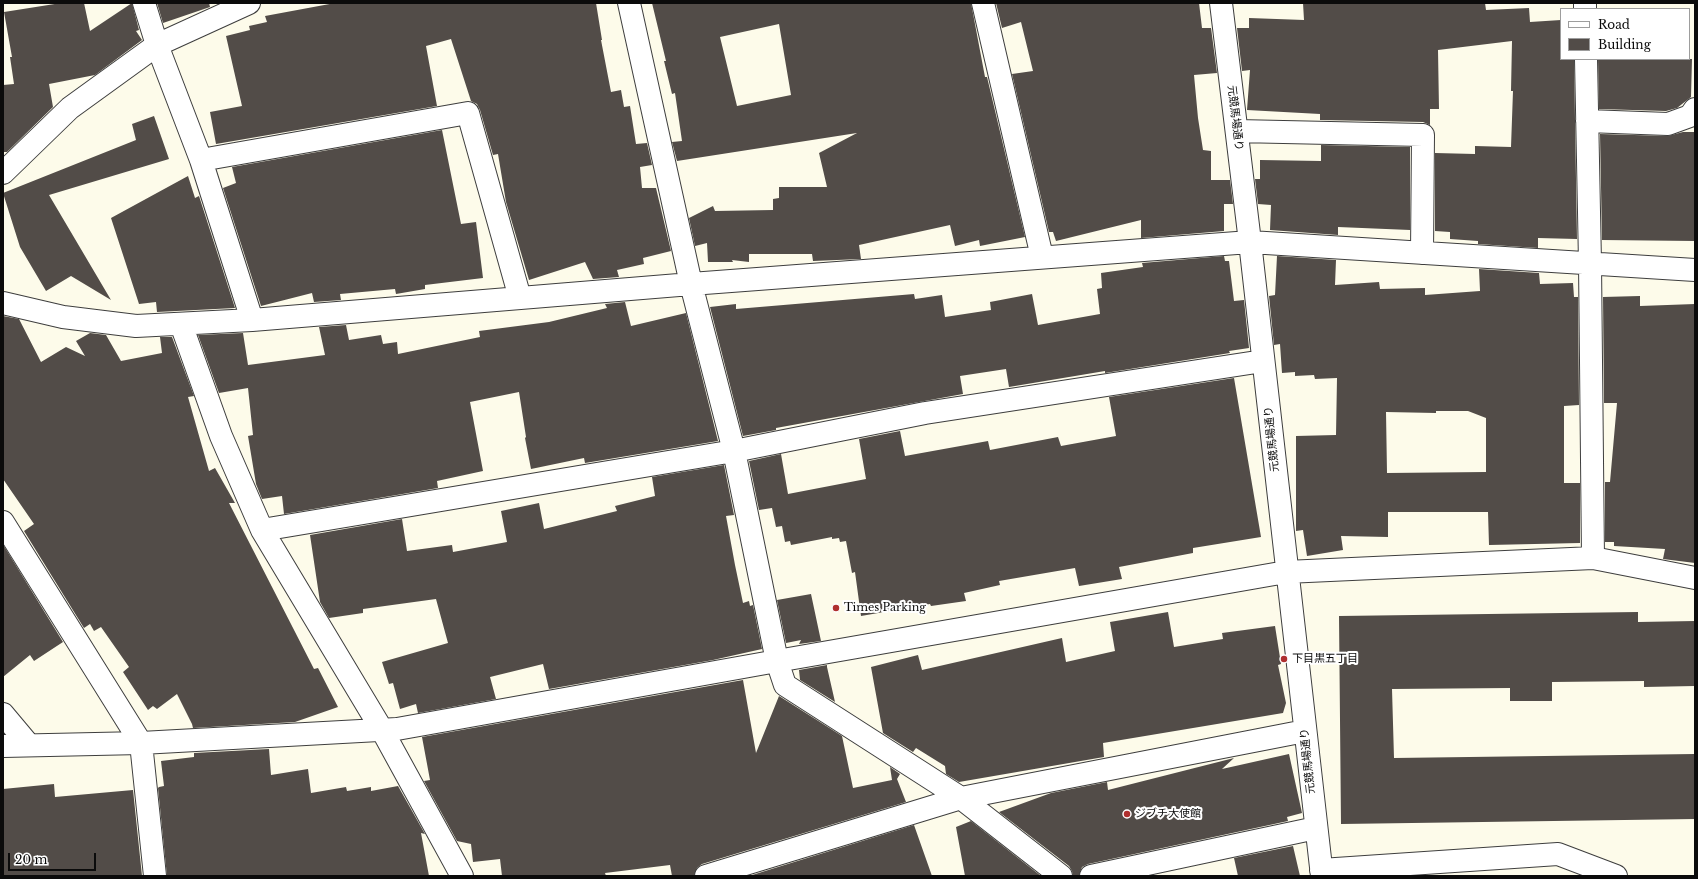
<!DOCTYPE html>
<html>
<head>
<meta charset="utf-8">
<style>
	body { margin:0 }
	#map { position:relative; width:1698px; height:879px; overflow:hidden; background:#fdfbea; font-family:"Libre Baskerville",serif }
	canvas { display:block }
	.frame { position:absolute; inset:0; border:4px solid #0b0b0b; pointer-events:none }
	.legend { position:absolute; left:1560px; top:8px; width:130px; height:52px; box-sizing:border-box; background:#fff; border:1px solid #9d9d9d; margin:0; padding:5px 7px; list-style:none; font-size:12px; color:#0b0b0b }
	.legend li { display:flex; align-items:center; gap:8px; height:20px }
	.legend b { width:20px; border:1px solid #9d9d9d }
	.scale { position:absolute; left:8px; top:853px; width:88px; height:18px; box-sizing:border-box; border:2px solid #0b0b0b; border-top:0; padding-left:5px; font-size:12px; line-height:14px; white-space:nowrap; color:#0b0b0b; -webkit-text-stroke:3px #fff; paint-order:stroke }
</style>
</head>
<body>
<div id="map">
<canvas width="1698" height="879"></canvas>
<div class="frame"></div>
<ul class="legend">
<li><b style="height:5px;background:#fff"></b>Road</li>
<li><b style="height:11px;background:#524c48"></b>Building</li>
</ul>
<div class="scale">20 m</div>
</div>
<script>
const context = document.querySelector('canvas').getContext('2d');
context.lineJoin = 'round';
function fillPath(path, color) {
  context.fillStyle = color;
  context.fill(path, 'evenodd');
}
function toPath(rows) {
  const path = new Path2D();
  for (const r of rows) {
    path.moveTo(r[0], r[1]);
    for (let i = 2; i < r.length; i += 2) path.lineTo(r[i], r[i + 1]);
  }
  return path;
}
function trace(path, color, width, dash) {
  context.strokeStyle = color;
  context.lineWidth = width;
  context.lineCap = dash ? 'butt' : 'round';
  context.setLineDash(dash || []);
  context.stroke(path);
}
function label(font, color, halo, rows, align = 'center') {
  context.font = font + ' "Libre Baskerville","Noto Sans JP",serif';
  context.lineWidth = 4;
  context.setLineDash([]);
  context.textBaseline = 'middle';
  context.strokeStyle = halo;
  context.fillStyle = color;
  for (const [text, x, y, turn = 0] of rows) {
    context.save();
    context.translate(x, y);
    context.rotate((+turn || 0) * Math.PI / 180);
    context.textAlign = isNaN(turn) ? turn : align;
    if (halo) context.strokeText(text, 0, 0);
    context.fillText(text, 0, 0);
    context.restore();
  }
}
const building = toPath([
	[61,3,84,3,90,31,132,3,139,30,136,31,142,40,95,75,49,84,53,107,7,152,3,152,3,85,14,84,10,57,12,57,4,12],
	[157,3,209,3,210,7,163,23],
	[335,3,596,3,602,40,601,40,611,92,621,90,624,107,630,106,636,144,647,143,652,165,640,167,642,188,656,188,671,251,643,258,644,264,617,270,619,277,593,279,585,262,529,280,506,202,498,154,493,155,480,110,477,104,471,101,451,39,426,46,437,106,216,144,210,112,242,106,226,36,250,30,249,26,267,22,265,16],
	[652,3,971,3,985,77,987,77,1025,237,980,246,979,240,955,246,950,225,859,245,861,259,813,261,812,254,749,254,749,262,732,260,733,262,708,262,707,243,695,246,689,218,713,206,715,211,773,210,773,199,779,198,779,187,827,187,819,153,857,133,677,161,672,142,682,141,675,93,672,94,664,61,666,61],
	[779,24,791,95,737,106,720,37],
	[996,3,1199,3,1202,28,1211,28,1217,73,1194,75,1198,118,1203,150,1211,151,1211,180,1230,180,1233,204,1224,204,1224,231,1141,238,1141,220,1056,241,1053,232,1049,232,1012,74,1033,71,1021,22,1002,28],
	[1303,3,1485,3,1486,10,1529,8,1530,22,1561,20,1561,59,1574,59,1577,239,1538,238,1538,248,1478,244,1478,241,1450,239,1450,232,1435,231,1435,153,1475,154,1475,146,1511,147,1513,91,1511,91,1512,41,1438,50,1439,109,1430,109,1430,125,1423,122,1320,120,1320,114,1247,110,1250,70,1242,71,1237,28,1249,28,1249,18,1304,20],
	[1598,59,1692,59,1691,97,1677,108,1666,111,1599,109],
	[154,116,169,159,49,195,111,300,71,276,46,291,20,247,3,193,136,140,132,124],
	[442,130,461,224,476,222,483,278,425,285,425,289,396,294,395,289,340,294,341,300,314,302,312,293,261,306,223,188,236,183,232,167],
	[1683,132,1695,132,1695,241,1602,240,1600,134,1668,136],
	[1321,145,1410,147,1410,230,1338,227,1338,235,1270,230,1271,205,1258,204,1255,179,1260,179,1260,160,1321,161],
	[188,176,195,198,199,196,235,308,157,312,156,302,139,304,111,218],
	[1224,256,1225,261,1229,261,1234,301,1244,300,1249,348,1229,351,1230,353,1105,373,1105,371,1009,387,1006,369,960,376,963,394,776,428,776,430,743,436,710,307,736,304,736,309,914,294,915,299,942,295,945,317,991,310,990,302,1032,294,1038,325,1100,314,1097,289,1102,288,1101,273,1143,267,1142,263],
	[1277,256,1336,260,1335,285,1379,282,1380,289,1425,288,1425,295,1480,291,1479,269,1539,273,1540,284,1573,283,1574,297,1578,297,1579,405,1564,406,1564,483,1580,483,1580,543,1489,545,1488,512,1388,512,1388,537,1341,536,1343,550,1307,556,1303,530,1296,531,1296,436,1336,435,1337,378,1315,379,1314,375,1295,376,1295,372,1282,373,1280,344,1274,345,1269,296,1275,295],
	[1436,411,1468,411,1486,418,1486,472,1387,473,1386,412,1436,413],
	[1640,296,1640,306,1695,304,1695,563,1663,559,1665,549,1614,546,1614,542,1605,542,1605,482,1610,482,1617,403,1604,403,1603,297],
	[625,302,631,326,686,313,718,441,585,463,584,458,531,469,525,438,526,437,519,392,470,402,483,471,437,481,438,488,284,514,282,496,262,499,256,484,248,436,253,435,248,388,219,393,198,335,243,333,248,365,325,355,319,327,346,325,349,340,381,335,383,344,397,342,398,354,480,337,479,331,549,322,607,308,605,304],
	[3,316,19,319,41,362,66,347,85,356,76,341,90,333,106,335,121,361,162,353,160,337,172,337,194,396,188,397,209,471,215,468,235,503,229,503,314,669,318,668,338,707,295,722,193,728,192,724,177,694,157,709,153,706,148,710,123,672,129,667,101,627,94,631,90,624,84,628,24,531,34,524,3,479],
	[1234,378,1261,537,1193,548,1193,553,1119,567,1122,579,1079,586,1075,568,999,581,1000,585,964,593,966,601,931,606,930,604,861,616,855,572,852,573,846,541,840,542,839,538,832,539,832,537,791,545,790,541,785,542,782,526,776,527,772,508,759,510,749,461,781,454,788,494,866,479,859,439,900,431,905,456,988,441,990,450,1058,437,1061,446,1116,436,1109,397],
	[724,465,734,515,726,516,735,565,743,603,749,601,750,606,753,605,762,649,713,660,549,689,543,664,490,677,496,699,418,713,416,704,400,709,393,683,389,684,382,662,448,643,436,599,363,609,363,613,329,618,320,602,310,535,402,519,407,551,452,545,453,552,507,542,501,511,539,503,544,529,617,511,615,506,655,496,652,477],
	[4,546,63,642,34,661,30,655,3,677],
	[811,594,821,641,799,644,801,640,786,643,777,600],
	[1168,612,1174,647,1223,639,1222,633,1275,626,1281,664,1278,665,1286,703,1283,713,1103,743,1104,757,959,782,946,774,945,766,916,748,913,752,883,733,871,667,918,655,922,670,1062,638,1066,662,1115,651,1110,622],
	[1638,612,1638,622,1695,621,1695,686,1644,687,1644,681,1552,682,1552,701,1510,701,1510,688,1392,689,1394,758,1695,754,1695,819,1341,824,1339,616],
	[827,665,827,667,835,702,800,680,799,670],
	[743,680,756,753,779,696,842,736,853,788,892,780,890,767,900,774,897,779,906,802,702,864,697,868,694,876,672,876,670,865,605,873,606,876,502,876,500,859,473,862,471,844,457,841,424,781,430,780,422,737],
	[269,749,271,775,308,769,311,793,346,787,347,791,371,787,371,791,398,786,425,834,421,833,429,876,167,876,158,788,159,787,164,786,161,761,194,757,194,753],
	[1289,754,1302,813,1287,817,1288,821,1088,864,1082,867,1079,876,1073,876,1072,871,1069,866,999,812,1051,793,1107,782,1108,790,1234,758,1222,769],
	[54,784,55,797,133,790,142,876,3,876,3,789],
	[971,821,1041,876,965,876,956,827],
	[914,825,932,876,749,876],
	[1293,846,1300,876,1238,876,1234,858]
]);
const minor = toPath([
	[144,3,157,45,201,160,252,320],
	[629,3,691,284,734,451,777,661,785,685,961,798,1061,876],
	[983,3,1042,257],
	[1221,3,1250,242,1322,876],
	[1585,3,1585,9],
	[1586,59,1590,263,1593,558],
	[1587,121,1668,124,1690,116,1695,109],
	[1237,131,1423,135,1422,253],
	[201,160,468,113,520,298],
	[3,173,70,108,157,45,249,3],
	[3,303,63,317,136,326,252,320,691,284,1250,242,1695,270],
	[181,324,221,436,262,530,382,730,462,876],
	[3,522,141,743,155,876],
	[262,530,734,451,925,413,1263,361],
	[3,714,29,745],
	[3,746,141,743,397,729,777,661,1286,572,1593,558,1695,578],
	[1321,870,1558,854,1616,876],
	[706,876,961,798,1305,731],
	[1091,876,1316,828]
]);
const markers = [
	[836,608,4,"#af2f2e"],
	[1284,659,4,"#af2f2e"],
	[1127,814,4,"#af2f2e"]
];
const streetNames = [
	["元競馬場通り",1235,118,83],
	["元競馬場通り",1272,439,-96],
	["元競馬場通り",1308,761,-96]
];
const poiNames = [
	["Times Parking",844,608],
	["下目黒五丁目",1292,659],
	["ジブチ大使館",1135,814]
];
fillPath(building, '#524c48');
trace(minor, '#3e3e3e', 24);
trace(minor, '#fff', 22);
for (const [x, y, r, color] of markers) {
  const dot = new Path2D();
  dot.arc(x, y, r, 0, 2 * Math.PI);
  context.fillStyle = color;
  context.fill(dot);
  trace(dot, '#fff', 1.5);
}
label('11px', '#0b0b0b', '#fff', streetNames);
label('11px', '#0b0b0b', '#fff', poiNames, 'left');
</script>
</body>
</html>
